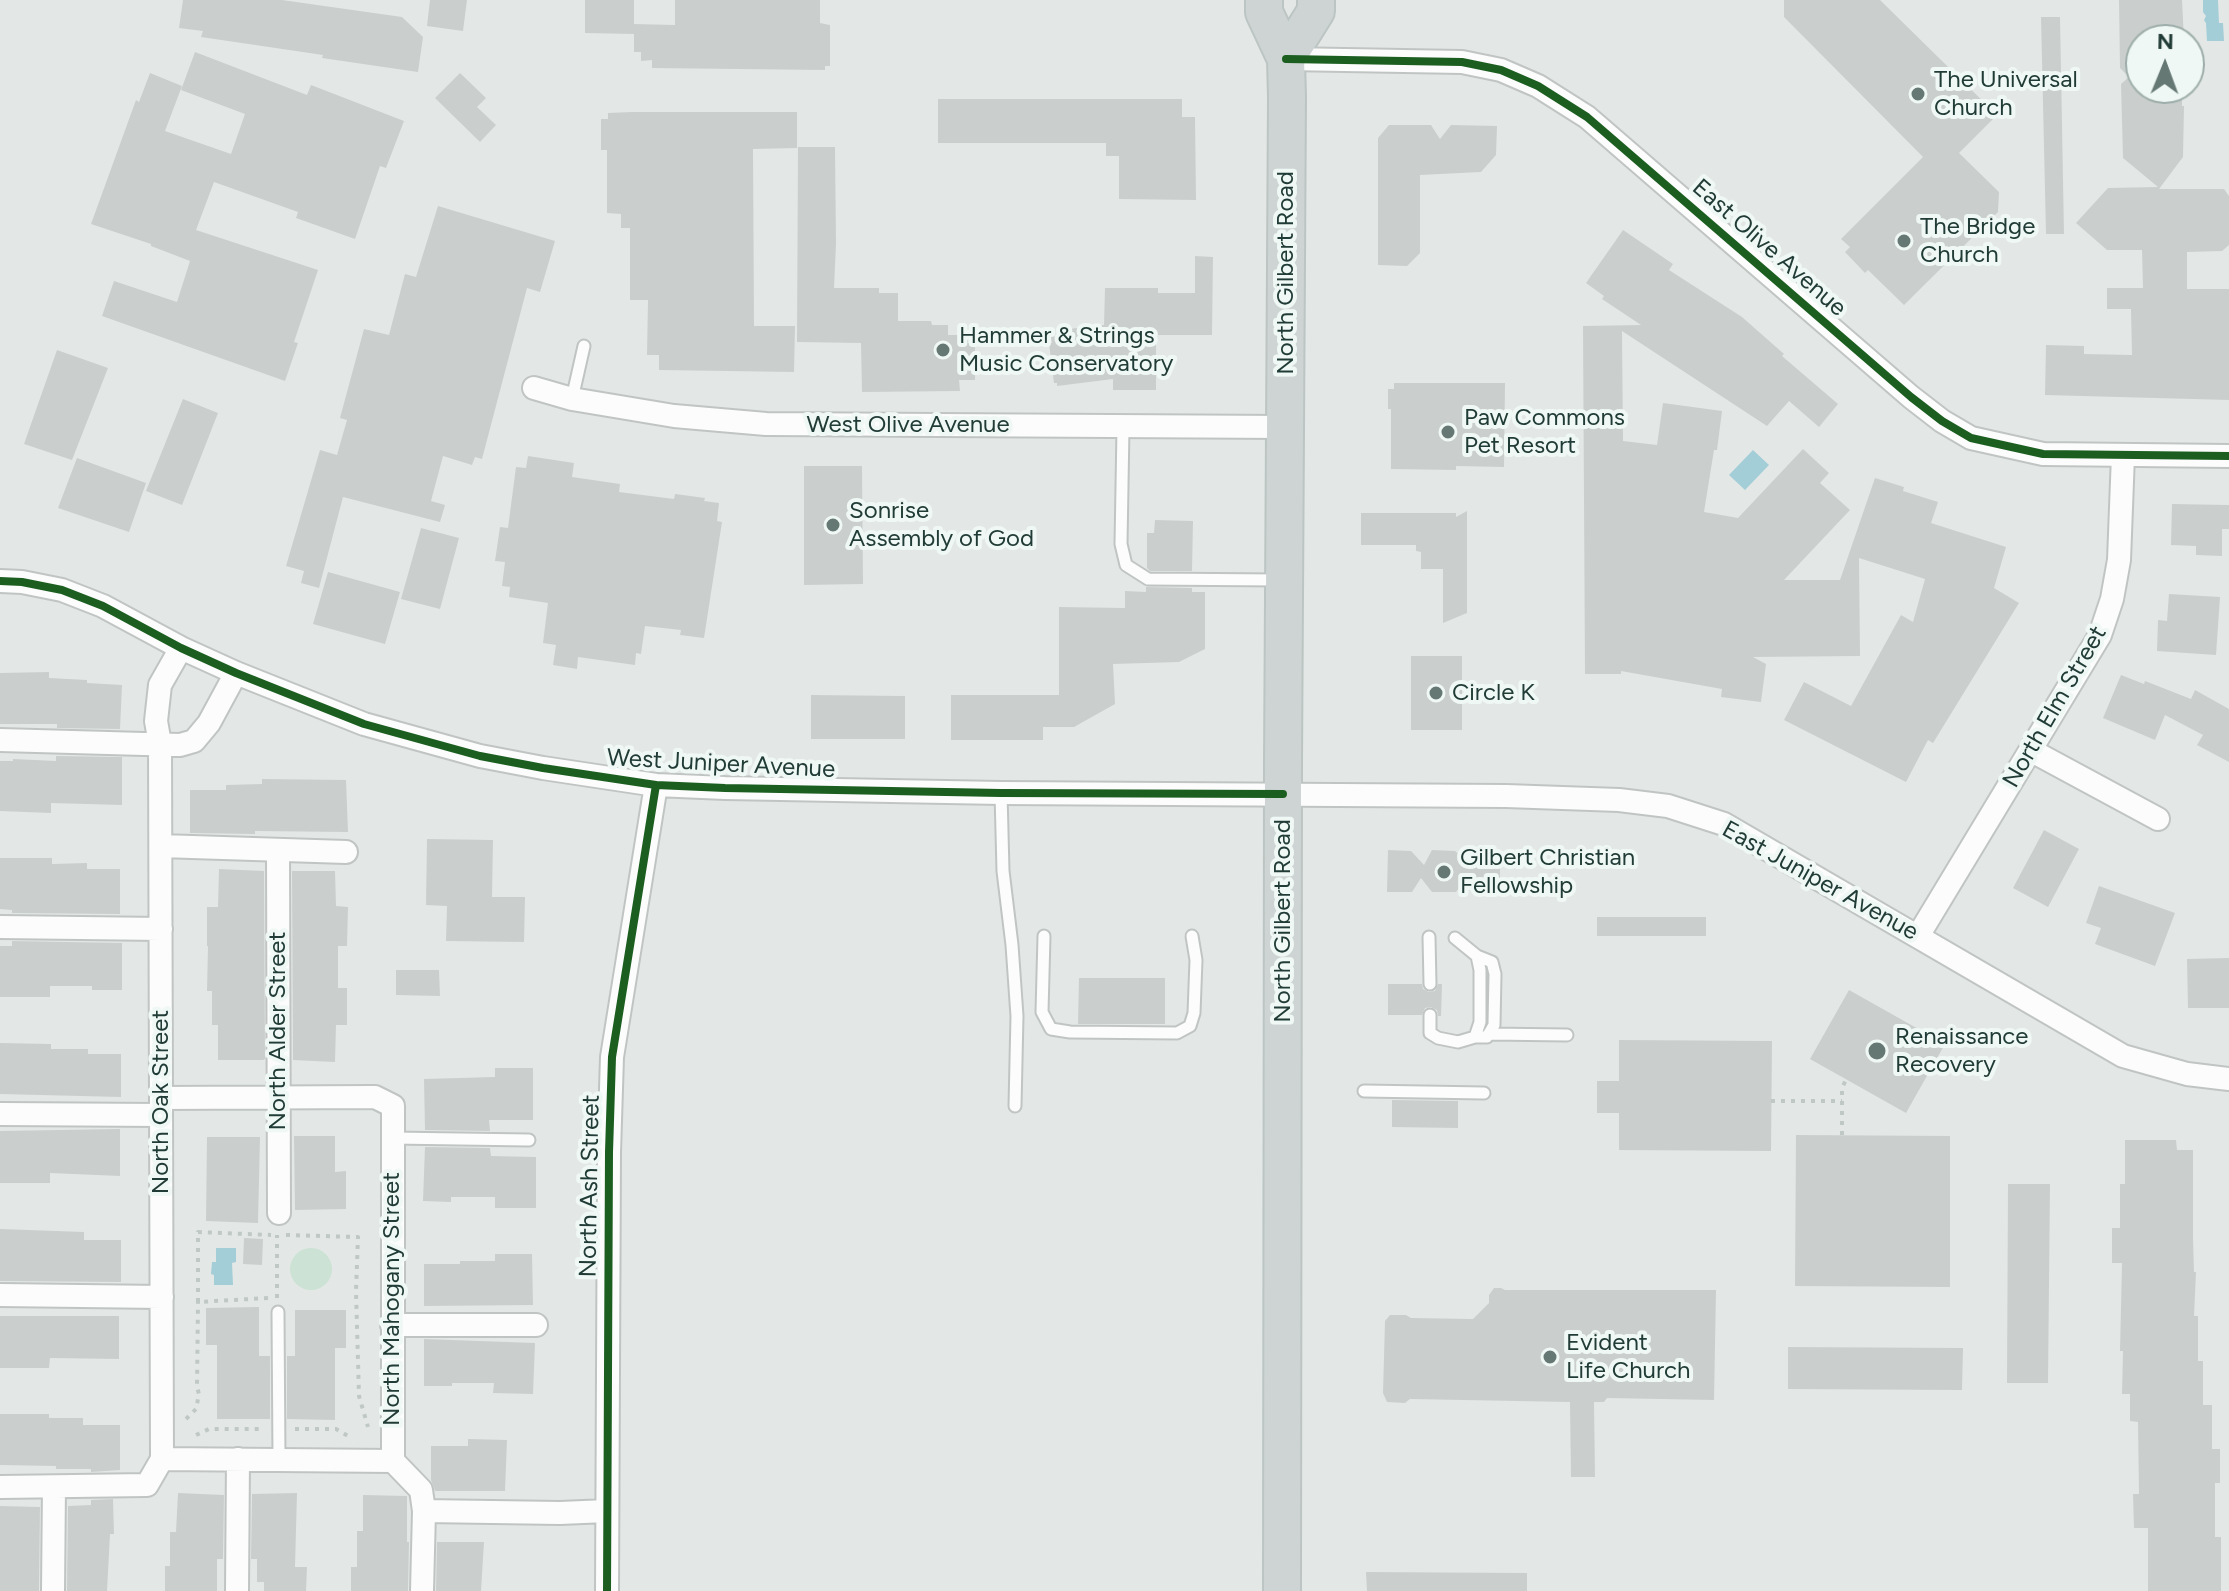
<!DOCTYPE html>
<html>
<head>
<meta charset="utf-8">
<style>
	body { margin:0 }
	#map { position:relative; width:2229px; height:1591px; overflow:hidden; background:#e3e8e6; font-family:Figtree,sans-serif }
	canvas { display:block }
	.north { position:absolute; left:2125px; top:24px; width:80px; height:80px; box-sizing:border-box; background:#f0f8f5; border:2px solid #9dada9; border-radius:50%; rotate:1deg; font-size:22px; font-weight:700; line-height:32px; text-align:center; color:#213c36 }
	.north::after { content:''; display:block; margin:auto; width:28px; height:36px; background:#657874; clip-path:polygon(50% 0,100% 100%,50% 72%,0 100%) }
</style>
</head>
<body>
<div id="map">
<canvas width="2229" height="1591"></canvas>
<div class="north">N</div>
</div>
<script>
const context = document.querySelector('canvas').getContext('2d');
context.lineJoin = 'round';
function fillPath(path, color) {
  context.fillStyle = color;
  context.fill(path, 'evenodd');
}
function toPath(rows) {
  const path = new Path2D();
  for (const r of rows) {
    if (r.length === 3) {
      path.moveTo(r[0] + r[2], r[1]);
      path.arc(r[0], r[1], r[2], 0, 2 * Math.PI);
      continue;
    }
    path.moveTo(r[0], r[1]);
    for (let i = 2; i < r.length; i += 2) path.lineTo(r[i], r[i + 1]);
  }
  return path;
}
function trace(path, color, width, dash) {
  context.strokeStyle = color;
  context.lineWidth = width;
  context.lineCap = dash ? 'butt' : 'round';
  context.setLineDash(dash || []);
  context.stroke(path);
}
function label(font, color, halo, rows, align = 'center') {
  context.font = font + ' Figtree,sans-serif';
  context.lineWidth = 8;
  context.setLineDash([]);
  context.textBaseline = 'middle';
  context.strokeStyle = halo;
  context.fillStyle = color;
  for (const [text, x, y, turn = 0] of rows) {
    context.save();
    context.translate(x, y);
    context.rotate((+turn || 0) * Math.PI / 180);
    context.textAlign = isNaN(turn) ? turn : align;
    if (halo) context.strokeText(text, 0, 0);
    context.fillText(text, 0, 0);
    context.restore();
  }
}
const green = toPath([
	[311,1269,21]
]);
const water = toPath([
	[2203,0,2218,0,2219,23,2223,23,2224,41,2207,41,2206,23,2204,20,2206,16,2203,12],
	[1753,450,1769,465,1745,490,1729,475],
	[216,1248,236,1248,236,1262,232,1263,233,1285,214,1285,214,1275,211,1274,212,1262,216,1262]
]);
const building = toPath([
	[183,0,282,0,402,17,423,37,418,72,322,58,323,55,201,37,203,31,179,28],
	[430,0,467,0,463,31,427,26],
	[585,0,634,0,634,24,675,25,675,0,820,0,820,23,830,25,830,66,825,66,825,70,652,68,652,60,641,61,641,52,634,52,634,26,634,34,585,33],
	[1784,0,1880,0,1997,115,1959,153,1999,192,1998,212,1904,305,1868,270,1865,273,1845,252,1850,247,1841,239,1923,157,1784,17],
	[2119,0,2182,0,2184,40,2141,40,2141,88,2182,88,2182,106,2184,106,2183,157,2159,189,2224,189,2229,196,2229,245,2222,251,2187,252,2187,289,2229,289,2229,400,2045,395,2046,345,2084,346,2084,354,2132,355,2131,309,2107,309,2107,288,2143,288,2142,250,2107,250,2076,223,2108,188,2158,187,2123,158,2121,84,2129,77,2120,68],
	[2041,17,2060,17,2064,234,2046,234],
	[195,52,307,95,311,85,404,121,386,168,380,166,355,239,296,218,298,212,214,182,196,230,318,270,294,342,298,343,285,381,102,316,114,281,177,302,190,261,151,246,151,244,91,224,136,100,139,102,150,73,182,86,165,131,231,154,245,114,181,90],
	[460,73,486,98,477,107,496,125,480,142,435,98],
	[938,99,1182,99,1182,117,1195,117,1196,200,1119,199,1119,156,1106,156,1106,143,938,143],
	[632,112,797,112,797,148,753,149,754,326,795,326,794,372,659,370,659,355,647,355,648,300,630,300,630,228,621,228,621,214,607,213,607,150,601,150,601,119,608,119,608,113],
	[1389,125,1431,125,1440,139,1451,125,1497,126,1496,155,1481,172,1420,175,1420,253,1407,266,1378,265,1378,138],
	[798,147,835,147,836,244,834,288,879,288,879,293,898,293,898,321,931,321,932,325,948,325,948,335,968,335,968,343,975,343,975,380,959,380,960,391,862,392,861,343,797,342],
	[438,206,555,241,540,292,527,288,482,459,475,457,472,465,443,456,431,501,445,505,440,522,343,497,319,588,301,583,304,571,286,566,320,450,337,455,347,420,340,418,364,329,389,335,405,274,416,277],
	[1623,230,1673,264,1669,270,1742,317,1784,354,1782,356,1838,404,1819,427,1789,401,1767,426,1622,331,1623,441,1657,445,1663,403,1722,411,1717,450,1714,450,1704,512,1738,518,1803,449,1829,473,1820,483,1850,510,1784,580,1840,580,1875,478,1904,487,1903,491,1938,502,1931,523,2006,547,1994,588,2019,603,1933,743,1928,740,1906,782,1784,720,1804,682,1851,706,1901,615,1913,622,1925,579,1859,558,1860,656,1753,657,1766,664,1761,702,1721,697,1722,689,1621,671,1621,674,1585,674,1583,326,1641,325,1602,299,1604,296,1586,283],
	[1195,256,1213,257,1212,335,1156,335,1156,390,1113,390,1113,379,1057,386,1057,383,1054,383,1049,343,1052,343,1051,337,1060,336,1060,330,1104,325,1105,288,1158,288,1158,293,1195,293],
	[57,350,108,368,72,460,24,444],
	[1394,383,1505,383,1504,467,1456,466,1456,470,1391,469,1391,409,1388,409,1388,389,1394,389],
	[183,399,218,413,182,505,146,491],
	[528,456,574,463,572,477,620,484,619,492,674,499,675,494,705,498,704,501,719,503,717,521,722,522,704,638,680,635,681,630,645,626,641,654,636,653,635,665,578,657,577,669,553,665,556,645,543,643,548,603,509,597,510,587,502,586,505,562,495,561,500,527,508,528,516,467,526,468],
	[77,458,146,483,129,532,58,508],
	[804,466,862,466,863,584,804,585],
	[2172,504,2229,505,2229,529,2222,529,2222,556,2196,555,2196,546,2171,545],
	[1467,511,1467,613,1443,623,1443,569,1421,569,1421,552,1416,551,1416,545,1361,545,1361,513,1456,513,1456,517],
	[1155,520,1193,521,1192,571,1150,571,1147,568,1147,533,1154,533],
	[421,528,459,538,440,609,401,599],
	[328,572,400,592,385,644,313,624],
	[1146,587,1192,588,1192,592,1205,592,1205,649,1179,662,1113,664,1115,704,1074,727,1043,727,1043,740,951,740,951,695,1059,695,1059,607,1125,608,1125,591,1146,592],
	[2169,594,2220,597,2216,655,2157,651,2158,620,2167,621],
	[1411,656,1462,656,1462,730,1411,730],
	[49,672,49,678,87,680,87,683,122,685,120,729,57,728,57,724,0,724,0,673],
	[2121,675,2144,684,2145,681,2191,699,2195,690,2229,709,2229,762,2197,745,2203,735,2165,715,2155,740,2103,718],
	[811,695,905,696,905,739,811,739],
	[56,756,122,757,122,805,51,803,51,813,0,811,0,761,13,761,13,759,56,761],
	[262,779,346,780,348,832,255,831,255,834,190,833,190,790,226,790,226,785,262,784],
	[2044,830,2079,849,2048,907,2013,888],
	[427,839,493,840,492,897,525,897,524,942,446,941,447,906,426,905],
	[1388,850,1411,851,1424,865,1432,850,1455,851,1467,861,1477,851,1500,852,1500,893,1478,893,1466,879,1456,892,1432,892,1421,878,1412,892,1387,892],
	[0,858,52,858,52,864,87,863,87,869,120,869,120,914,12,913,12,910,0,909],
	[219,869,264,871,265,1059,263,1060,218,1060,218,1025,212,1025,212,991,207,991,208,946,207,946,207,907,218,907],
	[292,871,335,871,336,906,348,907,347,946,338,946,338,988,347,988,347,1025,336,1025,335,1062,293,1060],
	[2099,886,2175,913,2155,966,2095,944,2101,928,2086,923],
	[1597,917,1706,917,1706,936,1597,936],
	[12,941,122,943,122,990,92,990,92,986,50,986,50,997,0,997,0,946,12,946],
	[2229,958,2229,1008,2188,1008,2187,959],
	[396,970,439,970,440,996,396,995],
	[1079,978,1165,978,1165,1024,1078,1024],
	[1388,984,1422,984,1423,989,1429,992,1435,991,1438,984,1442,984,1441,1016,1438,1016,1437,1010,1431,1007,1425,1008,1422,1015,1388,1015],
	[1849,990,1945,1044,1906,1113,1810,1059],
	[1619,1040,1772,1041,1771,1151,1619,1150,1619,1113,1597,1113,1597,1081,1619,1081],
	[0,1043,51,1044,51,1049,88,1049,88,1054,121,1054,121,1097,0,1094],
	[495,1068,533,1068,533,1120,489,1120,490,1131,425,1130,424,1079,495,1077],
	[1392,1100,1458,1101,1458,1128,1392,1127],
	[120,1129,120,1176,50,1173,50,1183,0,1183,0,1131],
	[1796,1135,1950,1136,1950,1287,1795,1286],
	[294,1136,335,1136,335,1172,346,1171,346,1209,295,1210],
	[207,1137,260,1137,258,1223,206,1221],
	[2125,1140,2176,1140,2177,1150,2193,1150,2193,1239,2194,1272,2196,1272,2194,1316,2198,1316,2198,1361,2203,1361,2203,1405,2212,1405,2212,1449,2220,1449,2220,1483,2215,1483,2215,1537,2221,1537,2221,1591,2148,1591,2148,1528,2134,1528,2133,1494,2139,1494,2138,1422,2130,1421,2130,1394,2122,1394,2123,1351,2120,1351,2122,1263,2112,1263,2112,1228,2120,1228,2120,1184,2125,1184],
	[425,1147,490,1148,491,1156,536,1157,536,1208,495,1208,495,1197,451,1197,451,1202,423,1201],
	[2008,1184,2050,1184,2048,1383,2007,1383],
	[0,1229,84,1232,84,1240,121,1240,121,1282,0,1281],
	[244,1238,263,1239,262,1265,243,1264],
	[495,1254,532,1254,533,1305,424,1306,424,1264,460,1264,460,1261,495,1261],
	[1494,1288,1501,1288,1505,1290,1716,1290,1714,1400,1607,1398,1604,1402,1594,1402,1595,1477,1571,1477,1570,1402,1410,1399,1405,1403,1387,1402,1383,1393,1385,1321,1390,1315,1406,1315,1411,1318,1473,1319,1489,1303,1489,1295],
	[259,1307,259,1356,270,1356,270,1419,217,1419,217,1345,206,1345,206,1308],
	[295,1310,346,1310,346,1348,335,1348,335,1420,287,1419,287,1356,295,1356],
	[0,1316,119,1316,119,1359,50,1358,49,1368,0,1368],
	[424,1339,535,1343,533,1394,493,1393,494,1383,452,1383,452,1386,424,1386],
	[1788,1347,1963,1348,1962,1390,1788,1389],
	[0,1414,49,1414,49,1418,83,1418,83,1425,120,1425,120,1470,91,1472,91,1469,56,1469,56,1466,0,1465],
	[468,1439,507,1440,505,1491,435,1491,431,1480,431,1446,468,1446],
	[178,1493,224,1495,223,1559,217,1559,217,1591,165,1591,165,1566,170,1566,170,1532,176,1532],
	[297,1493,295,1567,307,1567,306,1591,264,1591,264,1582,257,1582,257,1559,251,1559,252,1494],
	[363,1495,407,1496,407,1542,409,1542,408,1591,351,1591,351,1567,357,1567,357,1531,363,1531],
	[113,1499,114,1534,110,1534,107,1591,67,1591,68,1506,91,1505,91,1500],
	[0,1506,40,1507,39,1591,0,1591],
	[437,1542,484,1542,481,1591,436,1591],
	[1366,1572,1527,1573,1527,1591,1367,1591]
]);
const path = toPath([
	[1771,1101,1842,1101],
	[1842,1135,1842,1089,1846,1079],
	[286,1235,358,1237,356,1291,359,1396,368,1427],
	[268,1298,198,1302,198,1232,271,1235],
	[277,1298,277,1235],
	[186,1419,196,1409,199,1394,197,1387,198,1302],
	[295,1429,336,1429,348,1436],
	[196,1435,209,1429,262,1429]
]);
const service = toPath([
	[572,399,584,346],
	[1123,428,1121,544,1126,565,1148,579,1279,580],
	[1001,793,1003,871,1012,945,1017,1016,1015,1106],
	[1044,936,1042,1012,1051,1029,1070,1032,1177,1033,1190,1026,1194,1013,1196,960,1192,936],
	[1429,937,1430,984],
	[1430,1015,1430,1033,1438,1038,1458,1042,1475,1037,1480,1022,1480,970,1477,956,1455,938],
	[1489,1034,1567,1035],
	[1475,1037,1487,1037,1494,1025,1495,974,1492,962,1477,956],
	[1364,1091,1484,1093],
	[392,1138,529,1140],
	[278,1312,279,1460]
]);
const minor = toPath([
	[1286,59,1462,62,1501,70,1538,86,1587,117,1911,397,1942,421,1971,438,2043,454,2229,456],
	[534,388,572,399,674,416,766,424,1285,427],
	[0,581,22,582,62,590,103,606,181,648,236,673,364,724,480,756,543,768,656,785,725,788,1001,793,1506,796,1619,800,1668,806,1724,824,2123,1056,2187,1074,2229,1079],
	[0,740,180,745,194,741,209,723,236,673],
	[2032,751,2158,819],
	[161,846,346,852],
	[278,850,279,1213],
	[0,927,161,929],
	[1918,936,2100,635,2112,599,2119,560,2123,455],
	[161,1098,375,1097,393,1106,393,1461],
	[0,1114,161,1115],
	[0,1295,162,1297],
	[392,1325,536,1325],
	[162,1459,160,744,156,721,160,685,181,648],
	[162,1459,393,1461,421,1490,424,1511,422,1591],
	[0,1487,147,1485,162,1459],
	[424,1511,560,1513,607,1511],
	[53,1591,54,1487],
	[237,1591,238,1459],
	[607,1591,609,1152,612,1057,656,785]
]);
const primary = toPath([
	[1264,0,1264,12,1286,59,1287,97,1283,764,1282,1591],
	[1286,59,1316,11,1316,0]
]);
const cycleway = toPath([
	[1286,59,1462,62,1501,70,1538,86,1587,117,1911,397,1942,421,1971,438,2043,454,2229,456],
	[0,581,22,582,62,590,103,606,181,648,236,673,364,724,480,756,543,768,656,785,725,788,1001,793,1283,794],
	[607,1591,609,1152,612,1057,656,785]
]);
const markers = [
	[1918,94,8,"#657874"],
	[1904,241,8,"#657874"],
	[943,350,8,"#657874"],
	[1448,432,8,"#657874"],
	[833,525,8,"#657874"],
	[1436,693,8,"#657874"],
	[1444,872,8,"#657874"],
	[1877,1051,10,"#657874"],
	[1550,1357,8,"#657874"]
];
const poiNames = [
	["The Universal",1934,80],
	["Church",1934,108],
	["The Bridge",1920,227],
	["Church",1920,255],
	["Hammer & Strings",959,336],
	["Music Conservatory",959,364],
	["Paw Commons",1464,418],
	["Pet Resort",1464,446],
	["Sonrise",849,511],
	["Assembly of God",849,539],
	["Circle K",1452,693],
	["Gilbert Christian",1460,858],
	["Fellowship",1460,886],
	["Renaissance",1895,1037],
	["Recovery",1895,1065],
	["Evident",1566,1343],
	["Life Church",1566,1371]
];
const streetNames = [
	["East Olive Avenue",1769,248,41],
	["North Gilbert Road",1286,273,-90],
	["West Olive Avenue",908,425],
	["North Elm Street",2055,707,-60],
	["West Juniper Avenue",721,764,3],
	["East Juniper Avenue",1820,881,29],
	["North Gilbert Road",1283,921,-90],
	["North Alder Street",278,1031,-90],
	["North Oak Street",161,1102,-90],
	["North Ash Street",590,1186,-89],
	["North Mahogany Street",392,1299,-90]
];
fillPath(green, '#cbe2d4');
fillPath(water, '#a3cdd7');
fillPath(building, '#cacfcd');
trace(service, '#c0c5c3', 15);
trace(minor, '#c0c5c3', 26);
trace(primary, '#bcc5c3', 40);
trace(path, '#c0c8c6', 4, [4, 6]);
trace(service, '#fbfcfb', 11);
trace(minor, '#fbfcfb', 22);
trace(primary, '#cdd4d3', 36);
trace(cycleway, '#1b5e20', 8);
for (const [x, y, r, color] of markers) {
  const dot = new Path2D();
  dot.arc(x, y, r, 0, 2 * Math.PI);
  context.fillStyle = color;
  context.fill(dot);
  trace(dot, '#f0f8f5', 3);
}
label('24px', '#213c36', '#f0f8f5', poiNames, 'left');
label('24px', '#213c36', '#f0f8f5', streetNames);
</script>
</body>
</html>
